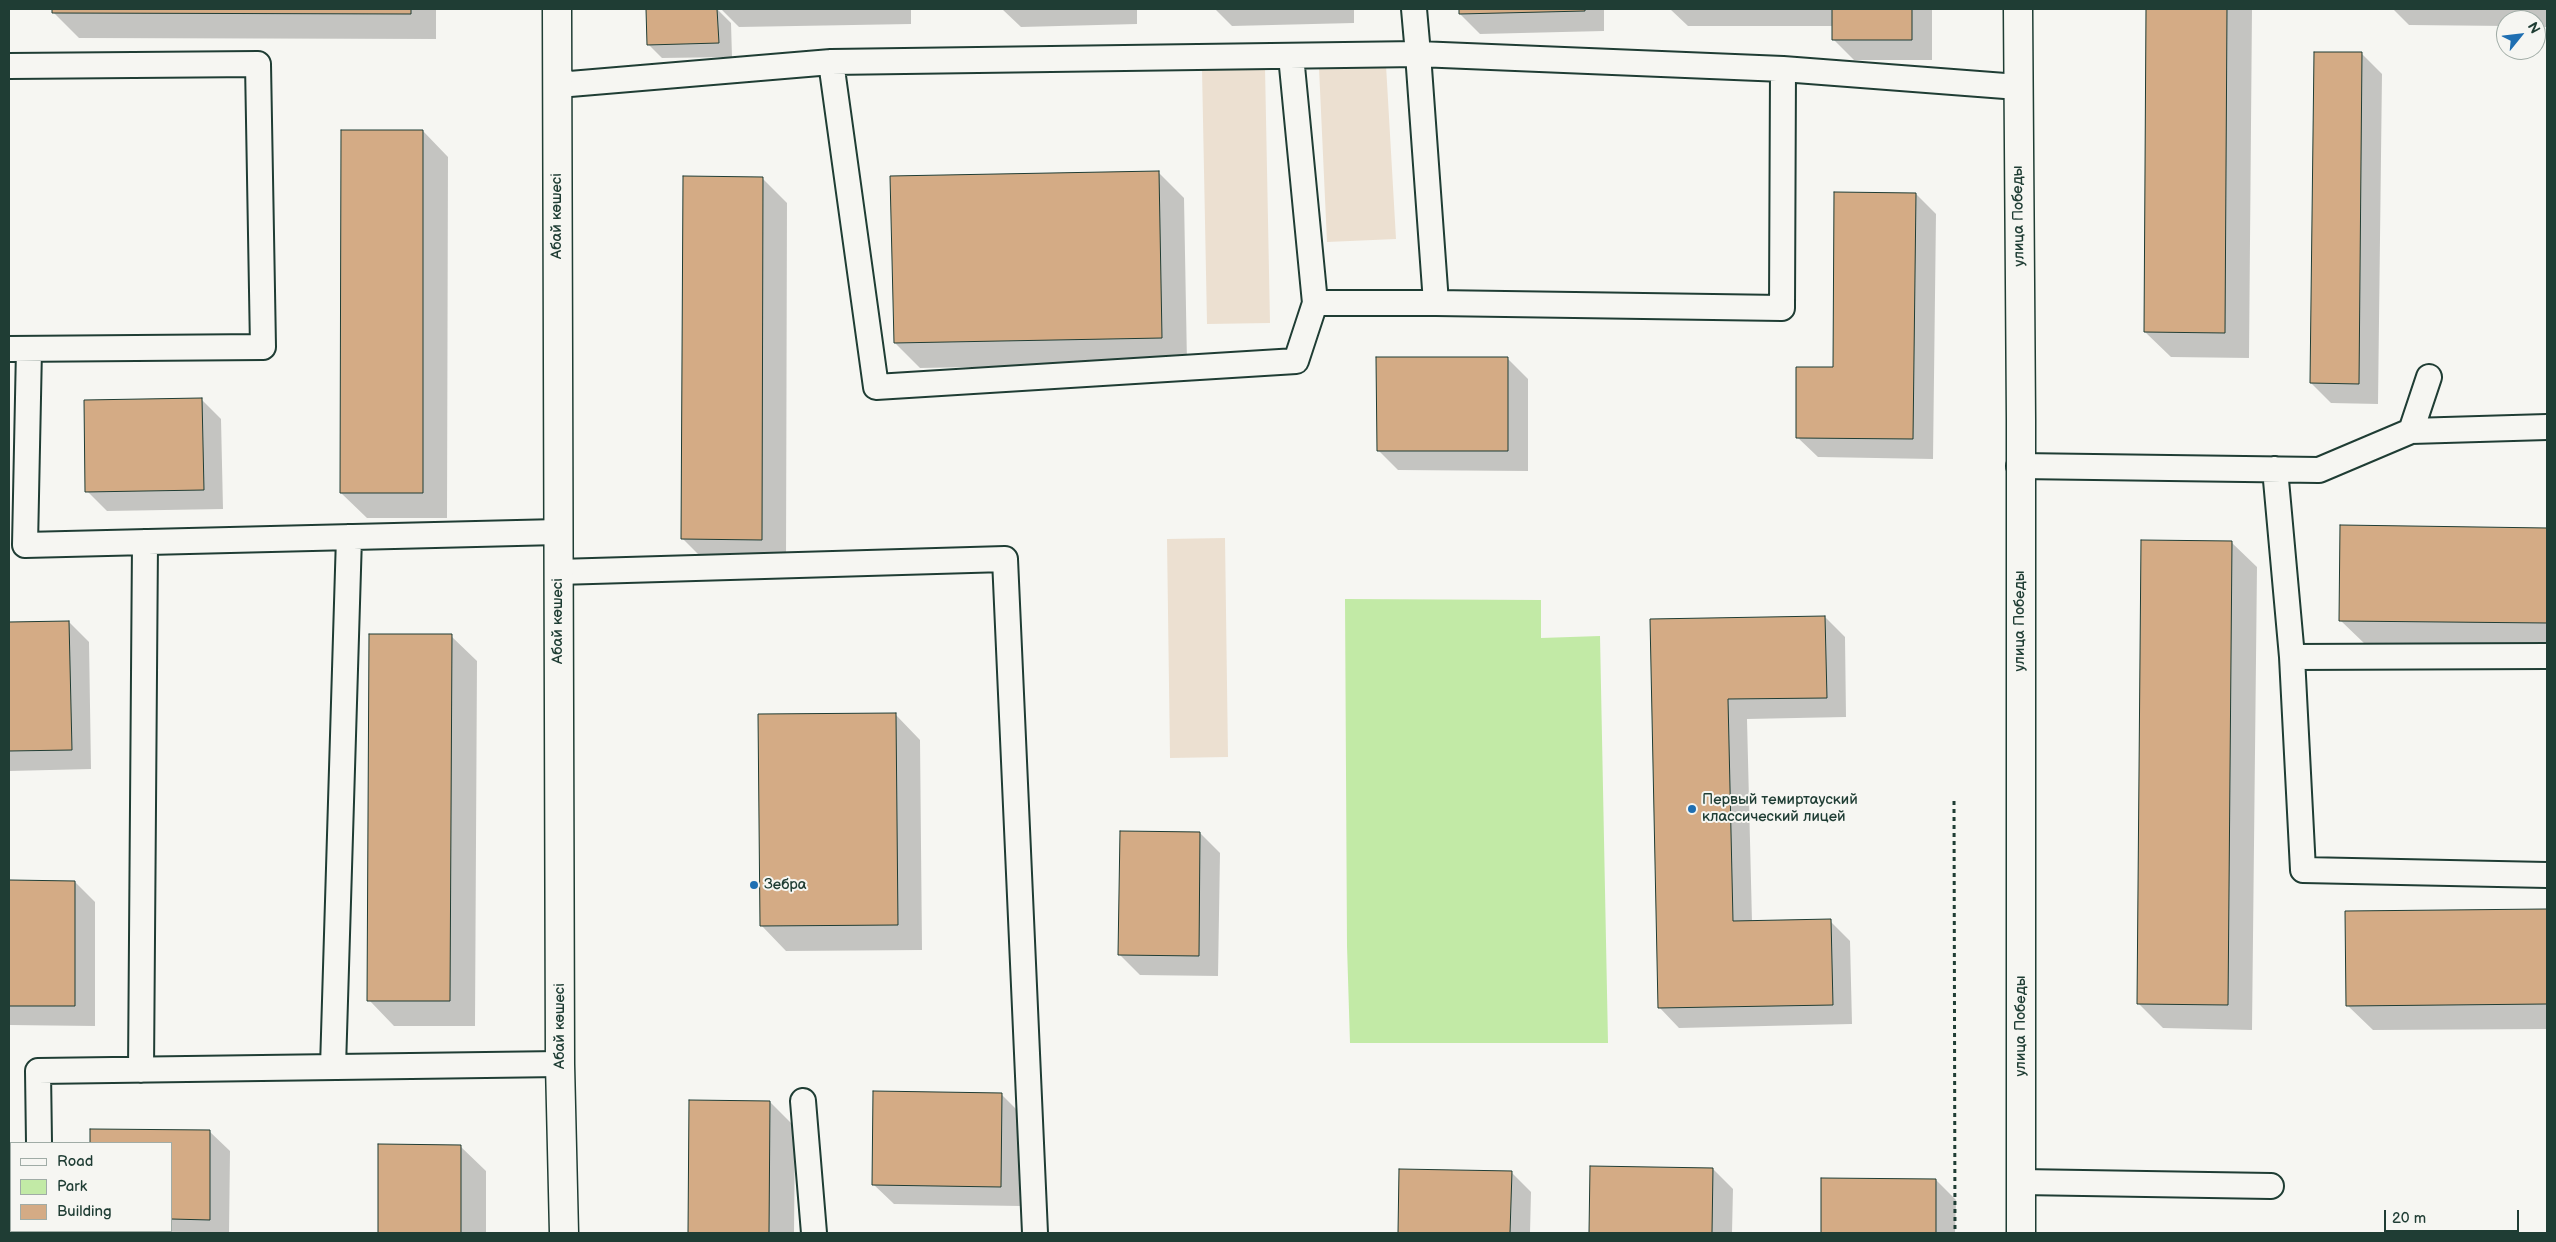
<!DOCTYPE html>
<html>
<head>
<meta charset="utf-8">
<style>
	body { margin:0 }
	#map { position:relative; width:2556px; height:1242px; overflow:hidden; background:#f6f6f2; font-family:"Balsamiq Sans",sans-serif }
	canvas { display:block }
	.frame { position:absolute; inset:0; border:10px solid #1f3d34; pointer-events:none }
	.legend { position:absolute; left:10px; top:1142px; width:162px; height:90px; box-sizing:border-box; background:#f6f6f2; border:1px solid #a0aca6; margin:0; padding:6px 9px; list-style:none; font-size:15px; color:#1f3d34 }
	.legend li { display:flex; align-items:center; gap:10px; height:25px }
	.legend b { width:25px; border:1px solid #a0aca6 }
	.north { position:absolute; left:2496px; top:10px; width:50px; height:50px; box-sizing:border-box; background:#f6f6f2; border:1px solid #a0aca6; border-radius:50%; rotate:61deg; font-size:14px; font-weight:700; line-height:20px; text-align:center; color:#1f3d34 }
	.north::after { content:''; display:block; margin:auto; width:18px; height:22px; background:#1f6fb2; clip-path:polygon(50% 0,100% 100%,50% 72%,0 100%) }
	.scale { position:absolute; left:2384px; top:1210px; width:135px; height:22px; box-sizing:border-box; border:2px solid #1f3d34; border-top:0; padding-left:6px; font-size:15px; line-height:18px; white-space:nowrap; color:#1f3d34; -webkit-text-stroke:4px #f6f6f2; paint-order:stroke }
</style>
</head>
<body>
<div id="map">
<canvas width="2556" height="1242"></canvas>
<div class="frame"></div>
<ul class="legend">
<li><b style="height:6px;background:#f6f6f2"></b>Road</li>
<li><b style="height:14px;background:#c2eaa6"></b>Park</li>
<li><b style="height:14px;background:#d4ab85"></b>Building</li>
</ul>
<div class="north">N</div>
<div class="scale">20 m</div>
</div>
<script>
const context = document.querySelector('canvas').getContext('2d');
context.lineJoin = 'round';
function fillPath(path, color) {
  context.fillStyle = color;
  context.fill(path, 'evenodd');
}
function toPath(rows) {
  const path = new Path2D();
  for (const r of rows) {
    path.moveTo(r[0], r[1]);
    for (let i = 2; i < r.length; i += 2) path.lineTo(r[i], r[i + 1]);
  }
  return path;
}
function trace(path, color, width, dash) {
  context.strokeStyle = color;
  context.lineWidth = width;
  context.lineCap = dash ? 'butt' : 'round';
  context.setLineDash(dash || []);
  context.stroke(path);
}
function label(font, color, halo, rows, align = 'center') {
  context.font = font + ' "Balsamiq Sans",sans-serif';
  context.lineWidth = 4;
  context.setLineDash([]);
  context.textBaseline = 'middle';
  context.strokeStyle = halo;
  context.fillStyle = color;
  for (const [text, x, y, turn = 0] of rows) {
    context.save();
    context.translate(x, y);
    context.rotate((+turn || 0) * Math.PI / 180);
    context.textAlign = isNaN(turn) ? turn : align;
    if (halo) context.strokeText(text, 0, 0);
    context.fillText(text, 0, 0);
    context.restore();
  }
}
const built = toPath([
	[1386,65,1396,239,1327,242,1319,68],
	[1265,67,1270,323,1207,324,1202,69],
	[1225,538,1228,757,1170,758,1167,539]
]);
const green = toPath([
	[1345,599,1541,600,1541,638,1600,636,1608,1043,1350,1043,1347,946]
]);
const shadow = toPath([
	[53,9,436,9,436,39,79,38,53,12],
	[648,9,717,9,731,23,732,57,662,58,648,44],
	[721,9,911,9,911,24,739,27],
	[1002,9,1137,9,1137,24,1021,27],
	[1215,9,1354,9,1354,23,1232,26],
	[1460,9,1604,9,1604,31,1480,34,1460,14],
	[1670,9,1932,9,1932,60,1854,60,1834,40,1834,26,1688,26],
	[2147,9,2252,9,2249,358,2171,357,2145,332],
	[2393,9,2547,9,2547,27,2536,27,2536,20,2506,20,2506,26,2409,25],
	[2362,54,2382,74,2378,404,2331,403,2311,383],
	[423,131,448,157,447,518,367,518,341,493],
	[1158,172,1184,198,1187,363,920,368,895,343],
	[762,178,787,203,786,565,708,564,683,539],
	[1916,194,1936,214,1933,459,1818,457,1797,437,1834,368],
	[1508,359,1528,379,1528,471,1398,470,1378,450],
	[201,399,221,419,223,509,107,511,87,491],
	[2342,526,2547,529,2547,648,2366,645,2340,620],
	[2231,542,2257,567,2252,1030,2163,1028,2138,1003],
	[1825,617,1845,637,1846,717,1747,719,1752,922,1830,921,1850,941,1852,1024,1679,1028,1659,1007,1651,620],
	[69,622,89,642,91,769,9,771,9,623],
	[451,636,477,661,475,1026,394,1026,369,1000],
	[895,714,920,740,922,950,786,951,761,925],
	[1200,833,1220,853,1218,976,1140,975,1120,955],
	[9,882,75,882,95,902,95,1026,9,1025],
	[2547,910,2547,1029,2373,1030,2347,1005,2346,912],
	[1001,1094,1021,1114,1020,1206,894,1204,873,1184],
	[690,1101,770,1102,795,1127,794,1233,690,1233],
	[91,1130,209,1131,230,1151,229,1233,106,1233,104,1231,171,1231,171,1143,91,1143],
	[379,1145,460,1146,486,1171,486,1233,379,1233],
	[1592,1167,1713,1169,1733,1189,1732,1233,1591,1233],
	[1400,1171,1511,1172,1531,1192,1530,1233,1399,1233],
	[1822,1179,1936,1180,1956,1200,1955,1233,1822,1233]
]);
const building = toPath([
	[52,9,411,9,411,14,52,13,52,9],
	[646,9,717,9,719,43,647,45,646,9],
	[1459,9,1585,9,1585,11,1459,14,1459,9],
	[1832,9,1912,9,1912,40,1832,40,1832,9],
	[2146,9,2227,9,2225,333,2144,332,2146,9],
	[2314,52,2362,52,2359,384,2310,383,2314,52],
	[341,130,423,130,423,493,340,493,341,130],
	[1159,171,1162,338,894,343,890,176,1159,171],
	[683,176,763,177,762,540,681,539,683,176],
	[1834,192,1916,193,1913,439,1796,438,1796,367,1833,367,1834,192],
	[1376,357,1508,357,1508,451,1377,451,1376,357],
	[202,398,204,490,85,492,84,400,202,398],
	[2340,525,2547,528,2547,623,2339,621,2340,525],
	[2141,540,2232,541,2228,1005,2137,1004,2141,540],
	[1825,616,1827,698,1728,699,1733,921,1831,919,1833,1005,1658,1008,1650,619,1825,616],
	[69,621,72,750,9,751,9,622,69,621],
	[369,634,452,634,450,1001,367,1001,369,634],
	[896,713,898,925,760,926,758,714,896,713],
	[1120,831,1200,832,1199,956,1118,955,1120,831],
	[9,880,75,881,75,1006,9,1006,9,880],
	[2547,909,2547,1004,2346,1006,2345,911,2547,909],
	[873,1091,1002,1093,1001,1187,872,1185,873,1091],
	[689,1100,770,1101,769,1233,688,1233,689,1100],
	[90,1129,210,1130,210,1220,171,1219,171,1143,90,1143,90,1129],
	[378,1144,461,1145,461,1233,378,1233,378,1144],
	[1590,1166,1713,1168,1712,1233,1589,1233,1590,1166],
	[1399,1169,1512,1171,1510,1233,1398,1233,1399,1169],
	[1821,1178,1936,1179,1936,1233,1821,1233,1821,1178]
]);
const path = toPath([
	[1954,801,1955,1233]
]);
const service = toPath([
	[1414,9,1418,54,1783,69,2018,87],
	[1291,56,1315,303],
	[9,66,258,64,263,347,9,349],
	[557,79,570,84,831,62],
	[1436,303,1315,303,1296,361,876,387,831,62,1418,54,1436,303,1782,308,1783,69],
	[29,349,25,545,558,532],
	[2411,431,2429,377],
	[2019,466,2319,470,2411,431,2547,427],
	[2275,469,2292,657],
	[558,572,1005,559,1035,1233],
	[2547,656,2292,657,2303,870,2547,875],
	[333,1067,349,537],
	[141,1070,145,542],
	[803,1101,814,1233],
	[39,1143,38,1071,560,1064],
	[2021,1182,2271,1186],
	[40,1231,40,1233]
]);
const tertiary = toPath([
	[557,9,560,1064,564,1233],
	[2018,9,2021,420,2021,1233]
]);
const markers = [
	[1692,809,5,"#1f6fb2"],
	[754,885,5,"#1f6fb2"]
];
const streetNames = [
	["Абай көшесі",557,216,-90],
	["улица Победы",2019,216,-91],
	["Абай көшесі",558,621,-90],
	["улица Победы",2020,621,-90],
	["Абай көшесі",560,1026,-90],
	["улица Победы",2021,1026,-90]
];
const poiNames = [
	["Первый темиртауский",1702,800],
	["классический лицей",1702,817],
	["Зебра",764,885]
];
fillPath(built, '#ece0d1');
fillPath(green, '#c2eaa6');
fillPath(shadow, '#0003');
fillPath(building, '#d4ab85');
trace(building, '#1f3d34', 1);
trace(service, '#1f3d34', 28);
trace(tertiary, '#1f3d34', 31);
trace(path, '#1f3d34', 3, [4, 4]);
trace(service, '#f6f6f2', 24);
trace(tertiary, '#f6f6f2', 28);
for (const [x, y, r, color] of markers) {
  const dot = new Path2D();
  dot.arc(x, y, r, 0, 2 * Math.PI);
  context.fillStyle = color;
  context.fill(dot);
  trace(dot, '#f6f6f2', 2);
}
label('15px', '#1f3d34', '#f6f6f2', streetNames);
label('15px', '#1f3d34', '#f6f6f2', poiNames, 'left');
</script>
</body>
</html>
